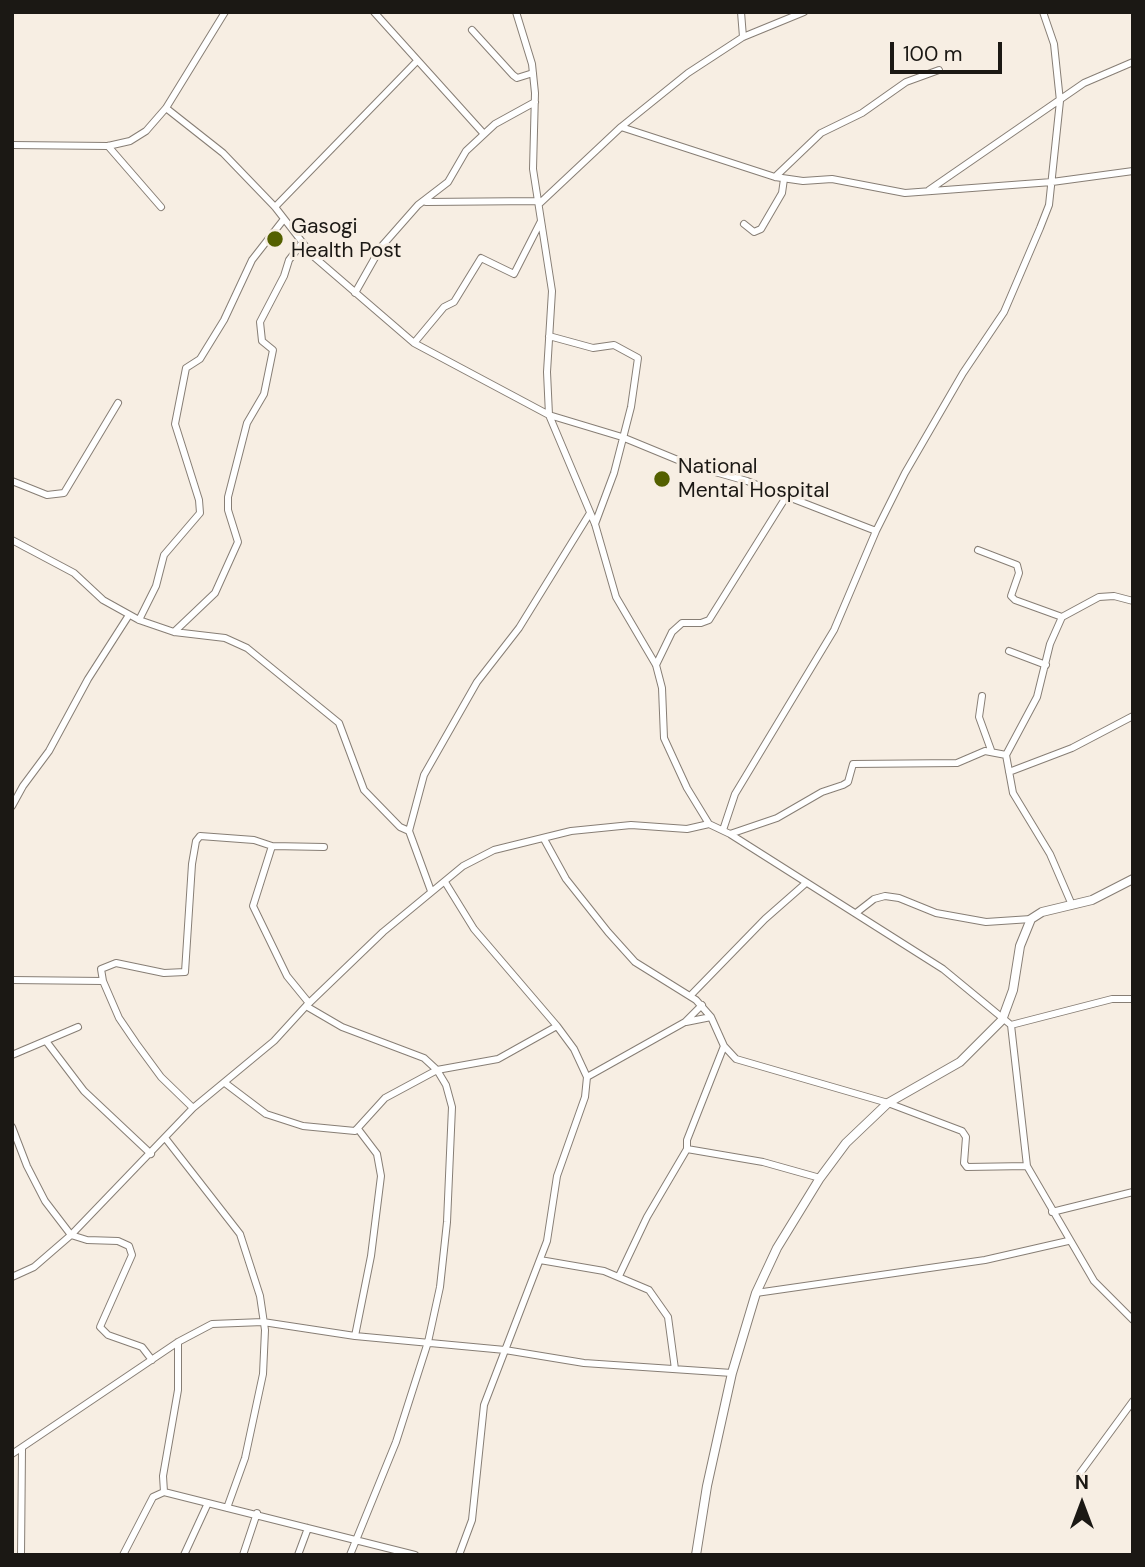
<!DOCTYPE html>
<html>
<head>
<meta charset="utf-8">
<style>
	body { margin:0 }
	#map { position:relative; width:1145px; height:1567px; overflow:hidden; background:#f7eee3; font-family:"DM Sans",sans-serif }
	canvas { display:block }
	.frame { position:absolute; inset:0; border:14px solid #1b1814; pointer-events:none }
	.north { position:absolute; left:1047px; top:1469px; width:70px; height:70px; -webkit-text-stroke:5px #f7eee3; paint-order:stroke; rotate:0deg; font-size:19px; font-weight:700; line-height:28px; text-align:center; color:#1b1814 }
	.north::after { content:''; display:block; margin:auto; width:24px; height:32px; background:#1b1814; clip-path:polygon(50% 0,100% 100%,50% 72%,0 100%) }
	.scale { position:absolute; left:890px; top:42px; width:112px; height:32px; box-sizing:border-box; border:4px solid #1b1814; border-top:0; padding-left:9px; font-size:21px; line-height:24px; white-space:nowrap; color:#1b1814; -webkit-text-stroke:5px #f7eee3; paint-order:stroke }
</style>
</head>
<body>
<div id="map">
<canvas width="1145" height="1567"></canvas>
<div class="frame"></div>
<div class="north">N</div>
<div class="scale">100 m</div>
</div>
<script>
const context = document.querySelector('canvas').getContext('2d');
context.lineJoin = 'round';
function toPath(rows) {
  const path = new Path2D();
  for (const r of rows) {
    path.moveTo(r[0], r[1]);
    for (let i = 2; i < r.length; i += 2) path.lineTo(r[i], r[i + 1]);
  }
  return path;
}
function trace(path, color, width, dash) {
  context.strokeStyle = color;
  context.lineWidth = width;
  context.lineCap = dash ? 'butt' : 'round';
  context.setLineDash(dash || []);
  context.stroke(path);
}
function label(font, color, halo, rows, align = 'center') {
  context.font = font + ' "DM Sans",sans-serif';
  context.lineWidth = 6;
  context.setLineDash([]);
  context.textBaseline = 'middle';
  context.strokeStyle = halo;
  context.fillStyle = color;
  for (const [text, x, y, turn = 0] of rows) {
    context.save();
    context.translate(x, y);
    context.rotate((+turn || 0) * Math.PI / 180);
    context.textAlign = isNaN(turn) ? turn : align;
    if (halo) context.strokeText(text, 0, 0);
    context.fillText(text, 0, 0);
    context.restore();
  }
}
const minor = toPath([
	[374,12,484,134],
	[516,12,532,64,535,93,533,169,552,291,547,372,549,415,595,524,616,597,656,665,662,688,664,738,687,788,709,824,730,834,943,969,1011,1025,1027,1166,1094,1281,1133,1320],
	[741,12,743,37],
	[472,30,513,75,517,78,533,73],
	[166,108,223,153,275,207,313,256,414,343,549,415,622,437,690,465,747,481,876,531],
	[621,127,775,177,803,181,832,179,905,193,1052,182,1133,171],
	[12,145,108,146,130,141,146,131,166,108,225,12],
	[108,146,161,207],
	[775,177,821,133,862,113,906,82,939,70],
	[929,190,1084,83,1133,62],
	[426,202,538,201],
	[539,204,621,127,688,73,743,37,804,12],
	[275,207,417,61],
	[744,224,754,232,761,229,782,193,784,179],
	[355,293,381,247,418,205,448,182,466,151,495,124,535,102],
	[549,336,593,348,614,345,638,358,631,407,614,473,595,524],
	[414,343,444,307,454,302,481,258,514,274,541,221],
	[12,481,47,495,64,493,118,403],
	[12,540,74,573,103,600,139,620,174,632,225,638,247,648,339,723,364,790,400,827,409,831],
	[978,550,1017,565,1019,573,1011,596,1015,600,1062,617],
	[139,620,156,586,164,555,200,513,199,500,175,424,186,368,200,359,224,320,252,260,284,219],
	[174,632,215,593,238,542,228,510,228,497,247,423,264,394,273,350,262,341,260,322,284,276,289,260,302,243],
	[1009,651,1046,665],
	[656,665,672,632,682,623,701,623,709,620,786,497],
	[982,696,979,717,991,750],
	[1009,772,1072,748,1133,716],
	[12,806,23,786,49,751,88,679,129,615],
	[723,830,735,794,834,630,876,531,905,473,963,373,1004,312,1040,228,1049,205,1060,101,1054,44,1043,12],
	[730,834,777,818,822,792,843,785,848,782,853,764,957,763,985,751,1006,755],
	[544,839,566,879,608,932,635,962,696,1000,711,1017,724,1046,687,1140,687,1149,647,1217,619,1276],
	[272,846,253,906,287,976,309,1003],
	[445,882,474,929,557,1026,574,1049,587,1077,585,1097,557,1176,547,1241,484,1405,472,1520,459,1555],
	[431,891,409,831,424,775,477,682,519,628,590,513],
	[1072,905,1050,854,1013,793,1006,755,1037,697,1050,644,1062,617,1099,597,1114,596,1133,601],
	[856,913,874,899,885,896,899,898,936,913,986,922,1031,919],
	[12,980,103,981,119,1018,136,1043,161,1077,193,1108],
	[103,981,101,969,116,963,164,973,185,972,192,864,196,841,200,836,254,840,272,846,324,847],
	[691,995,765,919,806,883],
	[306,1006,342,1027,424,1058,437,1070,446,1085,452,1107,447,1222,440,1287,428,1342,396,1442,350,1555],
	[686,1022,711,1017],
	[1011,1025,1112,999,1133,999],
	[46,1041,84,1091,151,1154],
	[724,1046,736,1059,888,1103,962,1131,966,1137,964,1163,967,1167,1027,1166],
	[12,1055,78,1027],
	[587,1077,685,1022,702,1005],
	[225,1083,266,1114,303,1126,355,1131,385,1098,437,1070,498,1059,557,1026],
	[12,1127,27,1166,45,1201,71,1235,87,1240,118,1241,129,1246,132,1255,100,1327,108,1335,142,1347,152,1360],
	[166,1139,240,1234,260,1296,265,1330,263,1374,245,1458,227,1508],
	[687,1149,763,1162,820,1178],
	[1052,1212,1133,1192],
	[540,1260,604,1271,649,1290,668,1317,675,1369],
	[12,1277,34,1267,71,1235,193,1108,274,1041,306,1006,383,932,463,866,494,850,571,831,631,825,687,829,709,824],
	[756,1293,985,1260,1068,1241],
	[355,1336,371,1256,381,1176,377,1154,358,1129],
	[12,1454,178,1342,212,1324,263,1322,355,1336,505,1350,584,1363,732,1373],
	[1078,1476,1133,1401],
	[164,1492,415,1555],
	[21,1555,22,1449],
	[123,1555,153,1497,164,1492,163,1476,178,1390,178,1342],
	[184,1555,208,1503],
	[243,1555,257,1513],
	[298,1555,308,1528]
]);
const tertiary = toPath([
	[696,1555,707,1486,732,1373,756,1293,777,1248,820,1178,846,1143,888,1103,960,1062,1002,1020,1013,990,1020,946,1031,919,1042,912,1092,900,1133,879]
]);
const markers = [
	[275,239,9,"#546000"],
	[662,479,9,"#546000"]
];
const poiNames = [
	["Gasogi",291,227],
	["Health Post",291,251],
	["National",678,467],
	["Mental Hospital",678,491]
];
trace(minor, '#877e75', 8);
trace(tertiary, '#877e75', 10);
trace(minor, '#fff', 6);
trace(tertiary, '#fff', 8);
for (const [x, y, r, color] of markers) {
  const dot = new Path2D();
  dot.arc(x, y, r, 0, 2 * Math.PI);
  context.fillStyle = color;
  context.fill(dot);
  trace(dot, '#f7eee3', 2.5);
}
label('21px', '#1b1814', '#f7eee3', poiNames, 'left');
</script>
</body>
</html>
